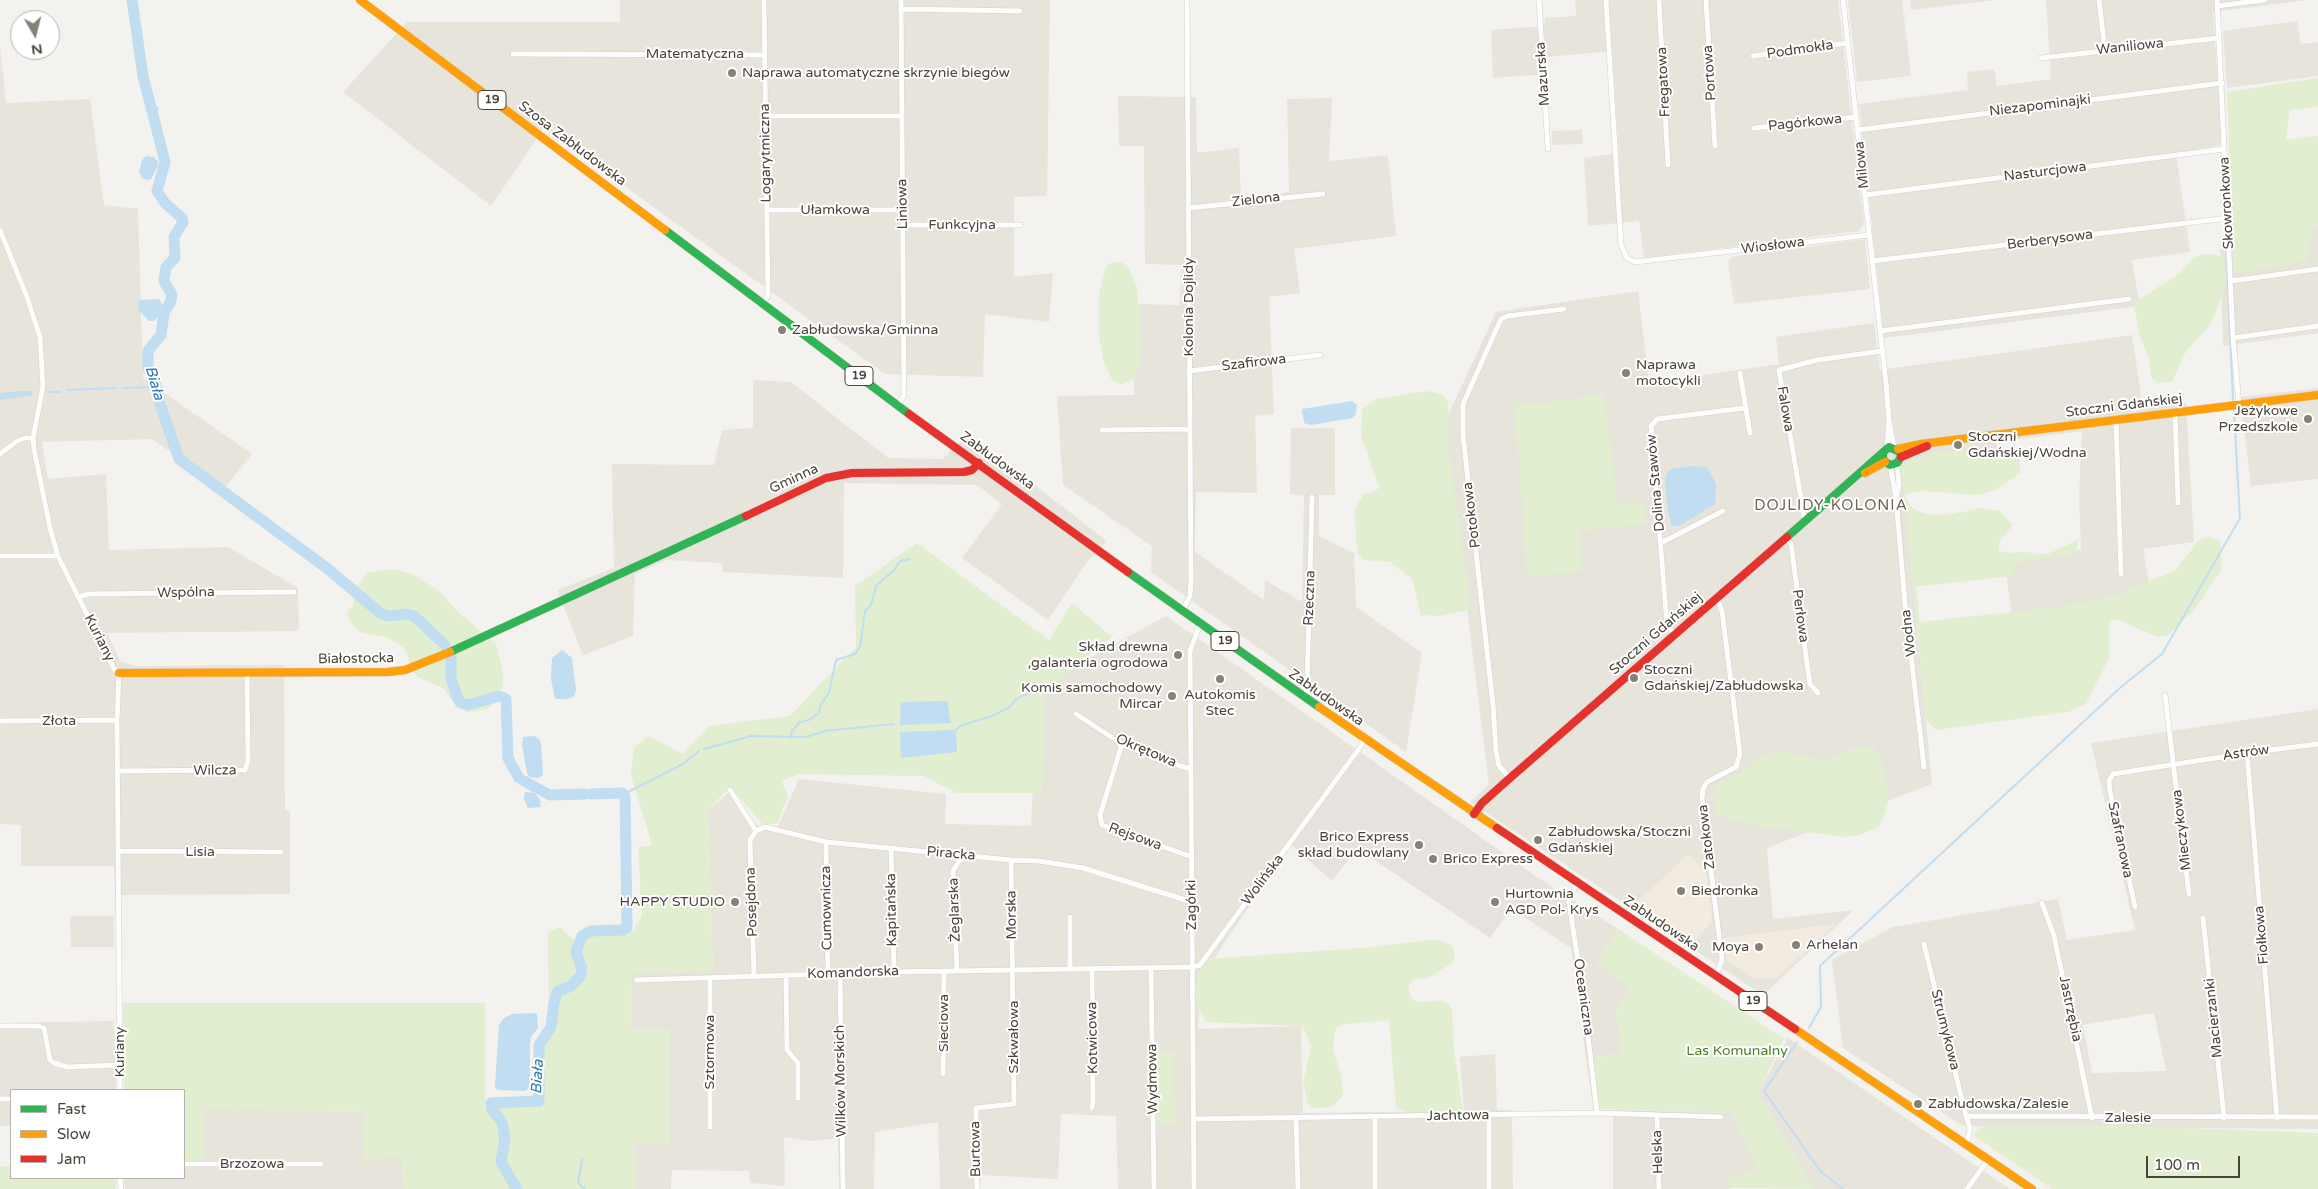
<!DOCTYPE html>
<html>
<head>
<meta charset="utf-8">
<style>
	body { margin:0 }
	#map { position:relative; width:2318px; height:1189px; overflow:hidden; background:#f4f2ee; font-family:"Varela Round",sans-serif }
	canvas { display:block }
	.legend { position:absolute; left:10px; top:1089px; width:175px; height:90px; box-sizing:border-box; background:#fff; border:1px solid #b7b4b0; margin:0; padding:6px 9px; list-style:none; font-size:15px; color:#4b4439 }
	.legend li { display:flex; align-items:center; gap:10px; height:25px }
	.legend b { width:25px; border:1px solid #b7b4b0 }
	.north { position:absolute; left:10px; top:10px; width:50px; height:50px; box-sizing:border-box; background:#fff; border:1px solid #b7b4b0; border-radius:50%; rotate:172deg; font-size:14px; font-weight:700; line-height:20px; text-align:center; color:#4b4439 }
	.north::after { content:''; display:block; margin:auto; width:18px; height:22px; background:#868178; clip-path:polygon(50% 0,100% 100%,50% 72%,0 100%) }
	.scale { position:absolute; left:2146px; top:1156px; width:94px; height:22px; box-sizing:border-box; border:2px solid #4b4439; border-top:0; padding-left:6px; font-size:15px; line-height:18px; white-space:nowrap; color:#4b4439; -webkit-text-stroke:4px #fff; paint-order:stroke }
</style>
</head>
<body>
<div id="map">
<canvas width="2318" height="1189"></canvas>
<ul class="legend">
<li><b style="height:6px;background:#30b455"></b>Fast</li>
<li><b style="height:6px;background:#ff9f0a"></b>Slow</li>
<li><b style="height:6px;background:#e5322d"></b>Jam</li>
</ul>
<div class="north">N</div>
<div class="scale">100 m</div>
</div>
<script>
const context = document.querySelector('canvas').getContext('2d');
context.lineJoin = 'round';
function fillPath(path, color) {
  context.fillStyle = color;
  context.fill(path, 'evenodd');
}
function toPath(rows) {
  const path = new Path2D();
  for (const r of rows) {
    path.moveTo(r[0], r[1]);
    for (let i = 2; i < r.length; i += 2) path.lineTo(r[i], r[i + 1]);
  }
  return path;
}
function trace(path, color, width, dash) {
  context.strokeStyle = color;
  context.lineWidth = width;
  context.lineCap = dash ? 'butt' : 'round';
  context.setLineDash(dash || []);
  context.stroke(path);
}
function label(font, color, halo, rows, align = 'center') {
  context.font = font + ' "Varela Round",sans-serif';
  context.lineWidth = 4;
  context.setLineDash([]);
  context.textBaseline = 'middle';
  context.strokeStyle = halo;
  context.fillStyle = color;
  for (const [text, x, y, turn = 0] of rows) {
    context.save();
    context.translate(x, y);
    context.rotate((+turn || 0) * Math.PI / 180);
    context.textAlign = isNaN(turn) ? turn : align;
    if (halo) context.strokeText(text, 0, 0);
    context.fillText(text, 0, 0);
    context.restore();
  }
}
const residential = toPath([
	[620,0,1050,0,1047,196,1014,197,1014,277,1053,273,1049,322,985,314,983,377,885,374,544,128,491,206,343,92,407,22,620,22],
	[1575,0,1838,0,1864,224,1859,231,1644,258,1639,221,1588,226,1584,158,1619,153,1612,51,1547,57,1547,74,1493,78,1491,30,1545,26,1545,18,1576,16],
	[1848,0,1902,0,1911,76,1857,82],
	[1910,0,1996,0,1911,10],
	[2046,0,2308,0,2213,12,2222,144,2217,146,2176,153,2190,252,2132,260,2140,306,1884,338,1859,104,1968,90,1967,72,1994,69,1997,86,2051,79],
	[2297,21,2301,44,2318,42,2318,76,2227,88,2223,31],
	[0,44,6,103,90,99,104,205,138,209,143,378,252,454,224,489,152,439,42,442,48,479,106,474,109,550,228,547,298,588,299,631,107,633,120,661,136,666,284,665,285,810,290,811,290,894,115,895,114,866,21,866,21,825,0,824],
	[1118,96,1196,97,1197,153,1239,148,1241,199,1289,192,1287,99,1332,98,1329,161,1388,155,1396,236,1294,249,1300,293,1269,297,1274,414,1255,416,1257,493,1196,492,1195,552,1264,600,1265,580,1302,602,1304,496,1290,494,1291,428,1335,428,1335,495,1319,495,1319,536,1354,553,1356,607,1422,653,1406,752,1151,572,1152,546,1063,485,1057,396,1134,395,1133,304,1180,305,1181,265,1145,264,1144,146,1119,146],
	[1582,130,1583,144,1552,145,1552,131],
	[2318,226,2318,333,2223,346,2220,241],
	[1865,239,1870,289,1734,304,1728,262,1731,257],
	[1638,291,1649,383,1779,364,1776,337,1874,323,1880,370,2132,335,2143,408,2186,403,2194,542,2143,549,2152,600,2012,615,2004,559,2081,550,2079,495,2082,431,1996,442,1997,450,1931,454,1902,468,1932,784,1767,848,1773,919,1854,910,1763,995,1470,802,1489,785,1444,424,1496,312],
	[753,380,791,382,888,458,943,459,968,434,1107,541,1087,562,1048,620,962,558,1002,504,977,485,844,483,843,578,723,572,722,563,667,560,635,574,633,636,583,655,557,590,614,568,612,464,714,465,722,430,753,428],
	[2318,388,2318,479,2251,486,2240,397],
	[1166,616,1356,749,1202,976,1198,1029,1301,1026,1303,1113,1464,1111,1460,1057,1495,1054,1497,1110,1512,1110,1513,1189,1118,1189,1116,1116,1061,1114,1058,1179,981,1175,980,1189,940,1189,938,1122,875,1132,874,1189,839,1189,838,1138,812,1141,784,1137,785,1186,750,1183,749,1171,672,1170,671,1189,635,1189,634,1144,670,1143,670,1030,632,1029,631,974,713,970,708,811,728,793,758,826,778,826,799,779,946,794,945,824,1031,826,1038,686],
	[2318,709,2318,1129,1963,1126,1843,1048,1832,960,1893,927,2058,899,2067,940,2135,930,2091,743],
	[2154,1013,2166,1071,2092,1073,2083,1025],
	[1534,875,1618,929,1596,962,1631,990,1616,1010,1622,1054,1586,1058,1571,948,1511,908],
	[70,916,114,916,114,947,71,947],
	[114,1021,116,1090,11,1090,11,1126,0,1126,0,1023],
	[1788,1038,2010,1189,1813,1189,1758,1092],
	[204,1109,365,1112,364,1158,402,1158,403,1189,125,1189,124,1178,184,1178,184,1161,204,1161],
	[1613,1110,1732,1113,1758,1170,1729,1188,1732,1189,1613,1189]
]);
const commercial = toPath([
	[1689,854,1706,873,1712,921,1691,946,1652,919,1636,903],
	[1836,924,1777,978,1756,979,1727,960,1723,938]
]);
const industrial = toPath([
	[1356,749,1534,875,1490,938,1357,848,1332,881,1292,845]
]);
const green = toPath([
	[2318,78,2318,107,2290,110,2286,140,2318,136,2318,225,2312,228,2307,261,2234,274,2227,92],
	[2213,254,2223,257,2225,267,2225,284,2214,317,2209,327,2186,351,2173,381,2158,383,2151,377,2149,359,2139,334,2134,305,2136,301,2179,274,2190,261,2199,255],
	[1120,262,1128,266,1137,287,1141,344,1140,362,1135,378,1121,385,1112,380,1103,359,1099,337,1099,293,1106,266,1110,263],
	[1427,391,1443,395,1448,401,1449,452,1471,609,1439,616,1421,615,1412,579,1390,562,1363,560,1357,553,1355,518,1355,509,1364,493,1372,493,1379,488,1361,435,1362,410,1375,399],
	[1604,395,1618,503,1643,503,1646,524,1580,531,1582,571,1527,578,1515,406],
	[1967,449,2012,451,2020,455,2020,473,1996,490,1978,495,1924,491,1904,494,1911,507,1925,514,1934,515,1953,514,1981,508,2000,511,2013,525,2000,541,1998,550,2007,553,2026,552,2044,556,2079,539,2075,554,2018,562,2012,576,1916,587,1920,622,2068,606,2118,594,2176,570,2199,540,2209,537,2220,541,2222,569,2193,611,2168,635,2157,637,2119,620,2109,621,2109,658,2086,704,2068,712,1936,730,1926,720,1901,468,1906,462,1915,458,1931,453],
	[917,543,1049,640,1072,603,1112,637,1044,691,1042,793,956,793,924,776,799,774,782,781,788,797,777,823,763,825,730,786,708,811,713,971,631,974,632,1029,670,1030,670,1144,634,1144,635,1189,403,1189,402,1158,364,1159,365,1112,204,1109,204,1161,184,1161,184,1090,124,1090,123,1003,485,1003,485,1105,487,1112,496,1121,496,1114,492,1110,491,1103,539,1101,537,1097,536,1042,549,1023,548,932,559,927,576,941,583,928,591,926,623,924,633,931,642,916,638,847,652,845,631,775,634,747,649,736,683,754,710,726,790,716,856,647,855,586],
	[394,569,412,574,438,590,460,614,496,644,503,672,503,685,492,705,487,709,469,712,457,708,443,688,419,678,411,668,405,649,400,645,388,638,360,632,351,623,348,617,348,611,353,606,357,588,368,572],
	[1875,747,1886,773,1888,801,1883,820,1877,828,1857,836,1842,837,1752,825,1718,816,1712,792,1718,784,1744,772,1758,760,1776,751,1826,761,1854,748],
	[1618,929,1784,1039,1758,1092,1813,1189,1729,1188,1727,1178,1757,1170,1732,1113,1593,1109,1586,1058,1622,1054,1616,1010,1630,990,1596,962],
	[1426,940,1440,940,1452,945,1455,957,1452,963,1428,978,1414,980,1409,985,1409,991,1411,997,1416,1002,1442,1001,1449,1004,1452,1010,1454,1050,1463,1111,1437,1115,1415,1114,1401,1110,1396,1106,1389,1020,1346,1024,1340,1025,1335,1030,1333,1050,1341,1075,1343,1095,1334,1106,1313,1109,1308,1104,1303,1082,1311,1048,1307,1035,1301,1026,1205,1022,1195,995,1199,974,1207,959,1375,947],
	[1155,1051,1174,1051,1175,1124,1156,1124],
	[1984,1126,2132,1126,2318,1133,2318,1189,2052,1189,1973,1135],
	[0,1166,11,1166,11,1178,116,1178,116,1189,0,1189]
]);
const parking = toPath([
	[1449,819,1461,827,1449,845,1437,836]
]);
const water = toPath([
	[146,156,153,157,158,161,158,166,151,179,147,180,142,178,139,172,142,160],
	[159,299,162,304,158,317,154,321,149,321,138,309,139,300],
	[20,391,32,391,32,395,0,400,0,393],
	[1352,401,1357,405,1356,413,1353,418,1311,425,1304,423,1302,409],
	[1692,466,1707,467,1716,484,1715,504,1679,526,1672,526,1668,511,1665,480,1667,473,1672,469],
	[562,650,572,658,576,690,574,696,568,699,555,699,551,679,552,658],
	[947,701,951,723,900,725,901,702],
	[956,730,957,752,901,758,900,732],
	[535,736,539,739,541,743,543,773,542,776,538,778,529,777,527,773,522,746,523,737],
	[525,792,535,793,540,800,541,807,528,808,524,799],
	[532,1013,537,1014,538,1028,531,1037,530,1043,530,1088,525,1091,498,1090,495,1088,495,1085,499,1025,504,1018,512,1014]
]);
const stream = toPath([
	[148,100,158,109],
	[2221,157,2223,211],
	[2225,223,2233,400],
	[123,388,157,387],
	[67,390,116,388],
	[48,392,60,392],
	[956,730,960,726,992,716,1010,707,1015,700,1034,690],
	[791,738,792,731,800,722,809,720,819,713,820,706,829,693,836,660,855,654,860,647,865,611,871,605,876,586,894,570,900,561,910,559],
	[704,749,751,736,806,737,825,731,894,724],
	[624,794,683,764,699,751],
	[1809,1028,1821,1007,1820,966,2121,687,2162,654,2240,518,2234,411],
	[1797,1042,1764,1091,1821,1172,1843,1189],
	[582,1159,578,1183,585,1189]
]);
const river = toPath([
	[132,0,143,76,165,162,157,191,165,203,182,218,183,222,174,237,175,258,166,267,164,281,172,295,171,301,164,313,161,335,148,351,148,368,157,387,159,401,179,459,328,569,380,613,388,616,407,614,414,616,445,645],
	[451,657,451,678,458,699,461,703,468,705,499,696,506,699,508,758,519,778],
	[522,780,550,795,585,794],
	[517,1189,501,1162,505,1139,502,1122,492,1110,491,1103,539,1101,539,1045,551,1027,554,1002,558,991,571,986,581,975,582,969,576,952,582,936,591,931,623,930,627,927,625,796,622,793,591,794]
]);
const street = toPath([
	[1539,0,1548,149],
	[1606,0,1621,245,1627,258,1635,262,1869,235],
	[1659,0,1668,165],
	[1706,0,1715,146],
	[1843,0,1886,383,1889,420,1887,448],
	[2099,0,2105,50],
	[2217,0,2233,338,2239,405],
	[2217,6,2265,0],
	[901,9,1020,11],
	[513,54,764,55],
	[1753,56,1848,43],
	[2041,58,2219,38],
	[765,116,902,116],
	[1754,128,1856,117],
	[1858,130,2222,83],
	[1865,195,2224,149],
	[1189,208,1323,194],
	[767,210,903,210],
	[903,225,1020,225],
	[0,230,27,297,40,337,43,386,33,438,34,449,50,528,58,556,114,669,119,673,117,720,120,1090],
	[1872,261,2228,218],
	[2231,281,2318,269],
	[762,304,768,296,764,0],
	[1880,331,2129,299],
	[2233,338,2318,326],
	[1189,371,1320,355],
	[1740,373,1750,433],
	[898,406,904,395,901,0],
	[2175,413,2178,503],
	[2116,420,2121,574],
	[1889,421,1894,447],
	[1102,430,1190,429],
	[0,454,17,441,25,438,33,438],
	[1890,465,1896,498,1905,604,1924,767],
	[1896,497,1899,486,1897,463],
	[1805,522,1779,370,1817,360,1882,351],
	[1786,538,1791,544,1808,671,1810,684,1818,693],
	[1661,543,1723,511],
	[0,556,58,556],
	[79,597,89,594,294,592],
	[1182,611,1190,596,1191,581,1187,0],
	[1675,634,1667,625,1651,426,1657,419,1745,408],
	[2165,695,2189,894],
	[1305,698,1307,689,1312,497],
	[1076,714,1122,744,1154,758,1191,769],
	[0,721,117,720],
	[1122,744,1100,815,1102,825,1192,857],
	[2247,753,2277,1118],
	[118,771,245,770,248,761,247,673],
	[1510,778,1499,766,1496,751,1493,705,1463,435,1463,404,1501,319,1508,316,1564,309],
	[730,790,756,831,765,827,826,842,1011,860,1039,861,1083,868,1192,902],
	[826,842,828,974],
	[891,849,894,972],
	[119,851,281,852],
	[1578,883,1569,897,1569,903,1583,993,1597,1113],
	[2042,903,2054,936,2092,1118],
	[2135,907,2110,791,2109,781,2113,774,2247,753,2318,744],
	[2203,918,2224,1118],
	[1924,944,1966,1116],
	[1070,968,1070,917],
	[1092,968,1093,1101,1092,1108],
	[1151,968,1154,1189],
	[957,971,953,871,959,861,968,856],
	[840,973,843,1189],
	[786,975,787,1050,798,1063,798,1098],
	[754,976,750,840,756,831],
	[1716,976,1722,959,1702,799,1703,789,1707,782,1736,767,1740,754,1722,611,1717,598],
	[636,980,894,972,1193,967,1200,965,1361,746,1364,739],
	[0,1026,38,1026,44,1028,50,1060,54,1063,67,1067,120,1065],
	[943,1074,944,971],
	[0,1099,11,1099],
	[1657,1115,1659,1189],
	[1489,1116,1489,1189],
	[1296,1118,1298,1189],
	[1375,1118,1375,1189],
	[1194,1119,1597,1113,1721,1117],
	[710,1127,710,978],
	[1967,1144,1970,1128,1966,1116,2318,1117],
	[184,1164,321,1164],
	[120,1178,121,1189],
	[977,1189,976,1108,1014,1104,1011,860],
	[1194,1189,1190,651,1200,624],
	[1967,1189,1988,1160]
]);
const fast = toPath([
	[665,230,909,414],
	[1787,537,1889,447,1900,452,1901,457,1897,463,1890,465,1883,460,1883,454],
	[1128,572,1319,707],
	[450,652,746,516]
]);
const slow = toPath([
	[360,0,665,230],
	[1898,449,1921,444,2318,395],
	[1865,473,1885,462],
	[119,673,388,672,405,670,450,652],
	[1319,707,1497,828],
	[1795,1029,2032,1189]
]);
const jam = toPath([
	[909,414,1128,572],
	[1901,457,1927,446],
	[746,516,826,478,852,473,964,472,972,470,979,463],
	[1474,814,1482,803,1510,778,1787,537],
	[1497,828,1795,1029]
]);
const markers = [
	[732,73,5,"#868178"],
	[782,330,5,"#868178"],
	[1626,373,5,"#868178"],
	[2308,419,5,"#868178"],
	[1958,445,5,"#868178"],
	[1178,655,5,"#868178"],
	[1634,678,5,"#868178"],
	[1220,679,5,"#868178"],
	[1172,696,5,"#868178"],
	[1538,840,5,"#868178"],
	[1419,845,5,"#868178"],
	[1433,859,5,"#868178"],
	[1681,891,5,"#868178"],
	[735,902,5,"#868178"],
	[1495,902,5,"#868178"],
	[1796,945,5,"#868178"],
	[1759,947,5,"#868178"],
	[1918,1104,5,"#868178"]
];
const shields = [
	[492,100,28],
	[859,376,28],
	[1225,641,28],
	[1753,1001,28]
];
const shieldNames = [
	["19",492,100],
	["19",859,376],
	["19",1225,641],
	["19",1753,1001]
];
const streetNames = [
	["Waniliowa",2130,47,-6],
	["Podmokła",1800,50,-8],
	["Matematyczna",695,54],
	["Portowa",1710,73,-94],
	["Mazurska",1543,74,-94],
	["Fregatowa",1664,82,-93],
	["Niezapominajki",2040,106,-7],
	["Pagórkowa",1805,123,-6],
	["Szosa Zabłudowska",572,144,37],
	["Logarytmiczna",766,153,-91],
	["Milowa",1862,165,-96],
	["Nasturcjowa",2045,172,-7],
	["Zielona",1256,200,-7],
	["Skowronkowa",2227,203,-93],
	["Liniowa",903,204,-91],
	["Ułamkowa",835,210],
	["Funkcyjna",962,225],
	["Berberysowa",2050,240,-7],
	["Wiosłowa",1773,246,-7],
	["Kolonia Dojlidy",1189,307,-90],
	["Szafirowa",1254,363,-7],
	["Stoczni Gdańskiej",2124,406,-7],
	["Falowa",1785,409,80],
	["Zabłudowska",997,461,36],
	["Gminna",794,479,-25],
	["Dolina Stawów",1656,483,-95],
	["Potokowa",1472,515,-97],
	["Wspólna",186,593,-1],
	["Rzeczna",1310,598,-88],
	["Perłowa",1800,616,82],
	["Wodna",1909,633,-97],
	["Stoczni Gdańskiej",1656,634,-41],
	["Kuriany",99,638,63],
	["Białostocka",356,659,-1],
	["Zabłudowska",1326,698,35],
	["Złota",59,721],
	["Okrętowa",1146,751,23],
	["Astrów",2246,753,-8],
	["Wilcza",215,771,-1],
	["Mieczykowa",2182,830,-97],
	["Rejsowa",1135,837,20],
	["Zatokowa",1707,837,-97],
	["Szafranowa",2120,840,78],
	["Lisia",200,852],
	["Piracka",951,854,5],
	["Wolińska",1263,880,-53],
	["Posejdona",752,902,-92],
	["Zagórki",1192,905,-91],
	["Cumownicza",827,908,-91],
	["Kapitańska",892,910,-91],
	["Żeglarska",955,910,-92],
	["Morska",1012,915,-91],
	["Zabłudowska",1661,924,34],
	["Fiołkowa",2262,935,-95],
	["Komandorska",853,973,-2],
	["Oceaniczna",1583,997,82],
	["Jastrzębia",2070,1009,78],
	["Macierzanki",2214,1018,-96],
	["Sieciowa",944,1023,-90],
	["Strumykowa",1945,1030,76],
	["Szkwałowa",1014,1037,-90],
	["Kotwicowa",1093,1038,-91],
	["Kuriany",120,1052,-90],
	["Sztormowa",710,1052,-90],
	["Wydmowa",1153,1079,-91],
	["Wilków Morskich",841,1081,-91],
	["Jachtowa",1458,1116,-1],
	["Zalesie",2128,1118],
	["Burtowa",976,1149,-91],
	["Helska",1658,1152,-92],
	["Brzozowa",252,1164]
];
const poiNames = [
	["Naprawa automatyczne skrzynie biegów",742,73],
	["Zabłudowska/Gminna",792,330],
	["Naprawa",1636,365],
	["motocykli",1636,381],
	["Jeżykowe",2298,411,"right"],
	["Przedszkole",2298,427,"right"],
	["Stoczni",1968,437],
	["Gdańskiej/Wodna",1968,453],
	["Skład drewna",1168,647,"right"],
	[",galanteria ogrodowa",1168,663,"right"],
	["Stoczni",1644,670],
	["Gdańskiej/Zabłudowska",1644,686],
	["Komis samochodowy",1162,688,"right"],
	["Mircar",1162,704,"right"],
	["Autokomis",1220,695,"center"],
	["Stec",1220,711,"center"],
	["Zabłudowska/Stoczni",1548,832],
	["Gdańskiej",1548,848],
	["Brico Express",1409,837,"right"],
	["skład budowlany",1409,853,"right"],
	["Brico Express",1443,859],
	["Biedronka",1691,891],
	["Hurtownia",1505,894],
	["AGD Pol- Krys",1505,910],
	["HAPPY STUDIO",725,902,"right"],
	["Arhelan",1806,945],
	["Moya",1749,947,"right"],
	["Zabłudowska/Zalesie",1928,1104]
];
const parkNames = [
	["Las Komunalny",1737,1051]
];
const waterNames = [
	["Biała",154,383,74],
	["Biała",538,1077,-87]
];
const neighbourhoodNames = [
	["DOJLIDY-KOLONIA",1831,506]
];
fillPath(residential, '#e7e4dc');
fillPath(commercial, '#f3ebdf');
fillPath(industrial, '#e6e2de');
fillPath(green, '#e1eecf');
fillPath(parking, '#e6e3df');
fillPath(water, '#c0ddf1');
trace(stream, '#c0ddf1', 2);
trace(river, '#c0ddf1', 11);
trace(street, '#d2d0cb', 6);
trace(fast, '#d3cfc5', 9);
trace(slow, '#d3cfc5', 9);
trace(jam, '#d3cfc5', 9);
trace(street, '#fdfdfc', 5);
trace(fast, '#30b455', 8);
trace(slow, '#ff9f0a', 8);
trace(jam, '#e5322d', 8);
for (const [x, y, r, color] of markers) {
  const dot = new Path2D();
  dot.arc(x, y, r, 0, 2 * Math.PI);
  context.fillStyle = color;
  context.fill(dot);
  trace(dot, '#fff', 2);
}
for (const [x, y, w] of shields) {
  const box = new Path2D();
  box.roundRect(x - w / 2, y - 9.5, w, 19, 4);
  context.fillStyle = '#fff';
  context.fill(box);
  trace(box, '#4b4439', 1);
}
label('bold 12px', '#4b4439', null, shieldNames);
label('14px', '#4b4439', '#fff', streetNames);
label('14px', '#4b4439', '#fff', poiNames, 'left');
label('14px', '#4a7f2a', '#fff', parkNames);
label('italic 15px', '#2e7ab2', '#fff', waterNames);
context.letterSpacing = '1px';
label('15px', '#6e6250', '#fff', neighbourhoodNames);
context.letterSpacing = '0px';
</script>
</body>
</html>
